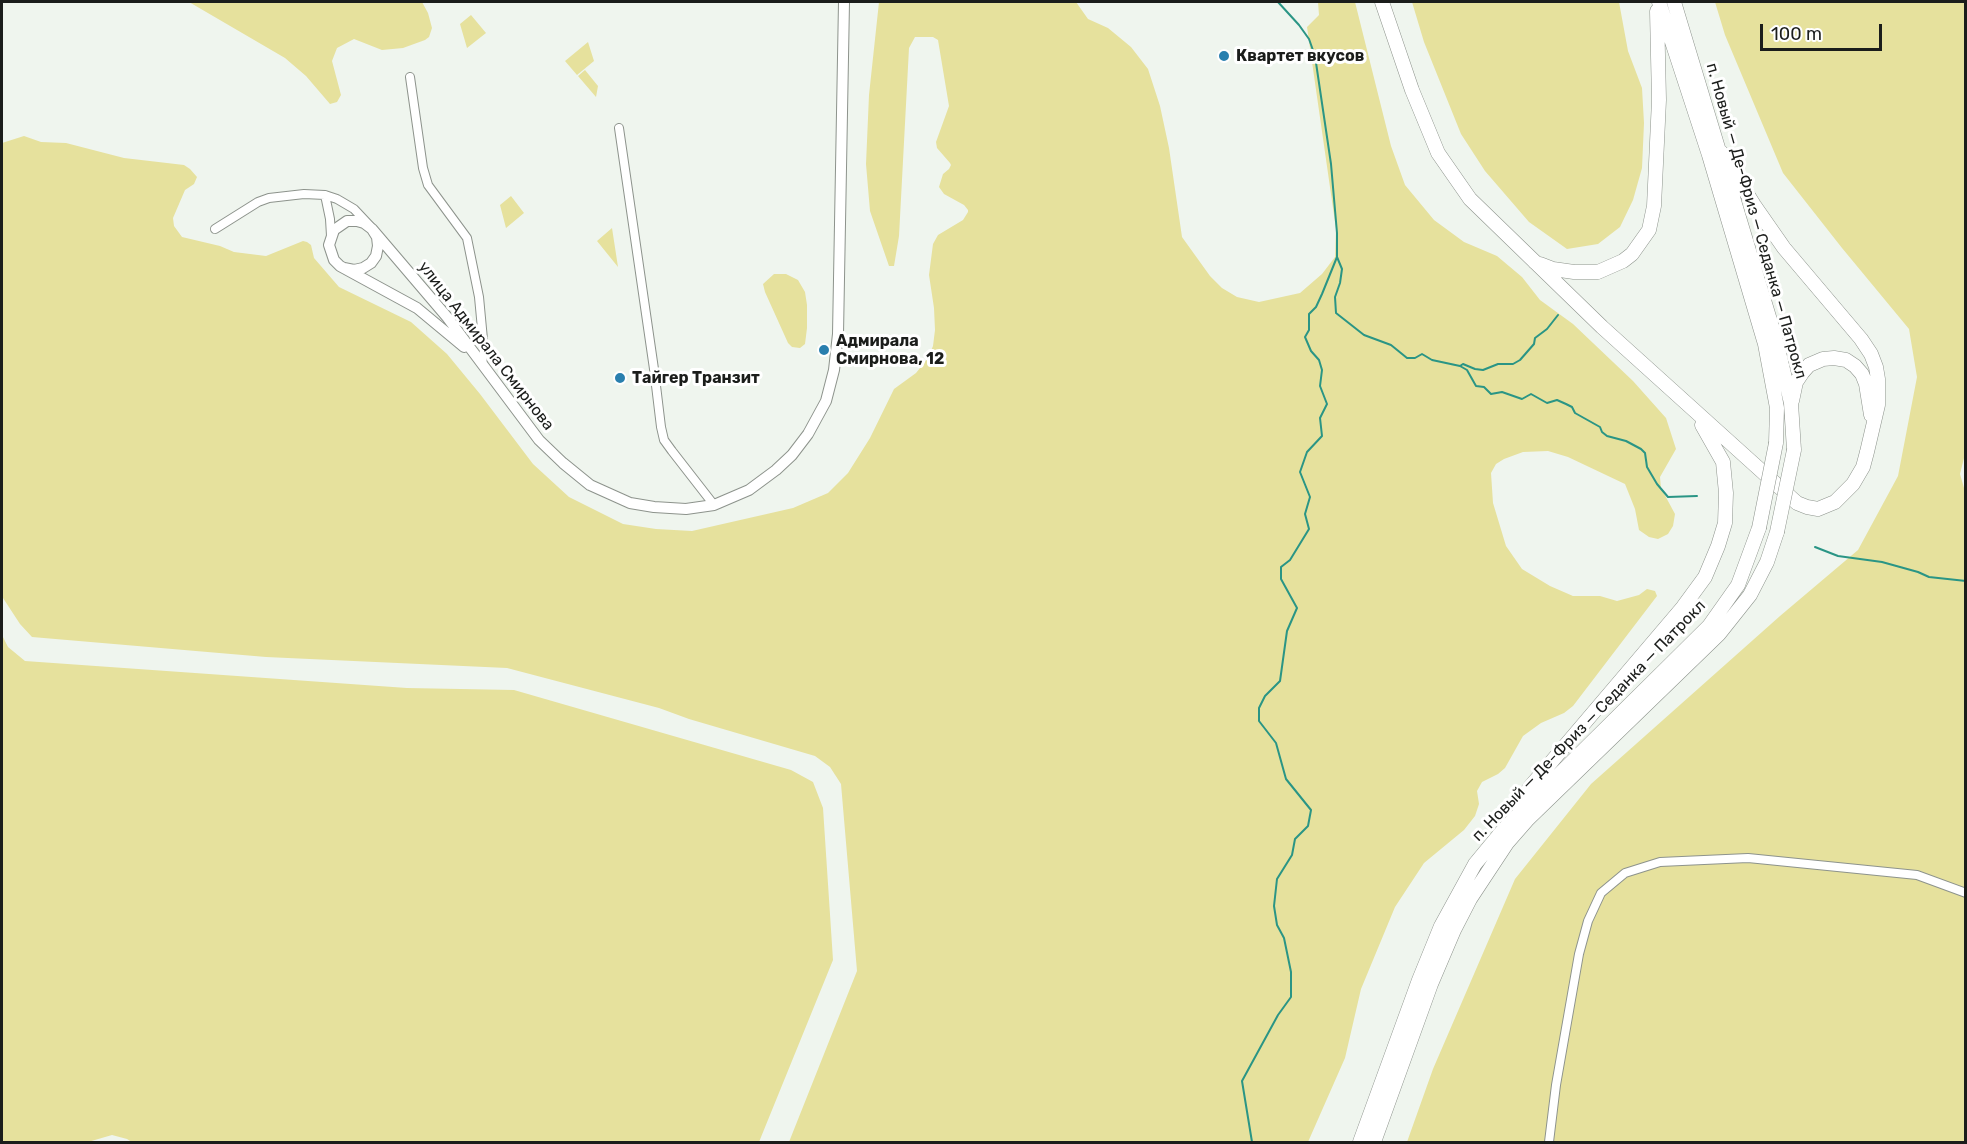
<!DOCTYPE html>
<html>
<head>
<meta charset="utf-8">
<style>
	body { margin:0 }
	#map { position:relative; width:1967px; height:1144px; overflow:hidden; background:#eff5ee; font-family:Rubik,sans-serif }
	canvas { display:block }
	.frame { position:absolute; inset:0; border:3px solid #1b1d1b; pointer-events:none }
	.scale { position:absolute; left:1760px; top:24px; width:122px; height:27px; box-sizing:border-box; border:3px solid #1b1d1b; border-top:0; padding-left:8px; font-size:18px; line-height:21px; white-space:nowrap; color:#1b1d1b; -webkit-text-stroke:4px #fff; paint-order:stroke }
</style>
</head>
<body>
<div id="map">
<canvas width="1967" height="1144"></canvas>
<div class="frame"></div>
<div class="scale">100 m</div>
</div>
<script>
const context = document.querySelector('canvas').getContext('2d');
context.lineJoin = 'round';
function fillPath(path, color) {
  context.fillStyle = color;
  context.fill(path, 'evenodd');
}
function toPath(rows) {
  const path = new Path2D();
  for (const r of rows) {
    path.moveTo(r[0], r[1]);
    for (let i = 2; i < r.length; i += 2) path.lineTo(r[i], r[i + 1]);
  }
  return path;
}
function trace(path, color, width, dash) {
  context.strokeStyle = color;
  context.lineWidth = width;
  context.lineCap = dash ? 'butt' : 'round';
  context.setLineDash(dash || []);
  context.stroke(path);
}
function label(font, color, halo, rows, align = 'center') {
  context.font = font + ' Rubik,sans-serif';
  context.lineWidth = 6;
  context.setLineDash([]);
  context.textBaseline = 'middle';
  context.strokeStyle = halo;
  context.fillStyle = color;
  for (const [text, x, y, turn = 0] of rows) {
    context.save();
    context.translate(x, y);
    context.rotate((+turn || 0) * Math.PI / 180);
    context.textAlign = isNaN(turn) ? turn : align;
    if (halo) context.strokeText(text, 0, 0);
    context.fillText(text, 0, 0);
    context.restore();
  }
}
const green = toPath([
	[189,2,422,2,428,13,432,28,429,37,425,40,403,48,382,50,354,39,337,48,332,61,341,95,337,102,330,104,306,76,285,58],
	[879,2,1076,2,1088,19,1108,28,1131,47,1148,69,1160,106,1169,148,1182,237,1210,276,1222,288,1237,297,1259,302,1300,293,1322,274,1335,257,1336,229,1307,27,1319,15,1318,2,1355,2,1391,146,1405,185,1434,220,1464,242,1497,256,1522,277,1540,300,1573,324,1633,381,1666,418,1676,449,1660,477,1661,488,1675,514,1673,526,1668,534,1658,539,1649,537,1639,530,1635,509,1625,484,1568,457,1548,451,1523,452,1504,459,1496,464,1491,473,1493,503,1506,546,1522,569,1550,586,1573,596,1600,596,1617,601,1639,595,1647,589,1655,591,1657,596,1573,706,1564,713,1541,723,1523,736,1505,768,1498,774,1482,782,1477,791,1479,804,1475,816,1464,830,1424,863,1395,907,1361,989,1345,1058,1308,1142,789,1142,857,971,841,784,830,767,815,756,689,719,659,708,507,668,266,657,32,637,20,624,3,598,2,594,2,143,24,136,41,142,66,143,124,158,184,165,190,169,197,177,194,184,185,190,173,218,174,226,182,237,220,246,234,252,266,256,303,241,307,242,311,245,314,258,339,287,411,322,447,354,480,394,533,464,569,497,623,524,656,529,692,531,793,508,828,493,848,473,870,438,894,389,916,373,928,358,933,346,935,330,934,308,929,275,933,244,938,235,963,220,968,212,968,210,964,205,944,194,939,187,943,174,949,169,951,165,950,163,937,148,936,142,949,106,938,40,933,37,915,37,909,48,899,236,894,266,889,266,870,211,866,164,869,95],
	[1412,2,1619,2,1628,51,1642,88,1644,123,1642,168,1633,200,1620,227,1598,244,1567,249,1529,222,1485,171,1461,134,1424,42],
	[1715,2,1965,2,1966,450,1960,474,1966,495,1965,1142,1407,1142,1433,1069,1515,879,1591,784,1780,616,1858,550,1898,476,1917,377,1909,329,1842,248,1783,173,1725,35],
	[471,15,486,33,467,48,460,24],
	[588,42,594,61,577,75,565,61],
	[585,70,598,86,596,97,578,76],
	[511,196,524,213,506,228,500,205],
	[612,228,618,267,597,241],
	[774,274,786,274,798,280,805,292,807,305,807,328,805,344,800,348,792,347,788,343,765,292,763,284],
	[2,635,8,647,25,661,407,688,514,690,791,770,813,782,823,808,833,960,759,1142,132,1142,127,1139,112,1135,88,1142,2,1142]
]);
const stream = toPath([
	[1278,2,1299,25,1309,39,1315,56,1331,164,1337,233,1337,257,1342,269,1340,283,1335,297,1336,313,1364,335,1391,345,1407,358,1415,358,1422,354,1432,360,1460,366,1467,370,1476,386,1484,387,1491,394,1502,392,1522,399,1531,394,1547,403,1557,400,1566,404,1572,407,1575,413,1600,427,1602,432,1607,436,1626,441,1641,449,1645,453,1647,467,1657,484,1668,497,1697,496],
	[1460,366,1463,364,1475,369,1483,370,1498,364,1513,364,1520,360,1534,344,1535,338,1547,329,1558,315],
	[1815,547,1838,556,1882,562,1918,572,1929,577,1966,581],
	[1252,1142,1242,1081,1278,1015,1291,997,1291,972,1284,938,1277,925,1274,906,1277,879,1292,855,1295,839,1308,826,1311,810,1286,779,1276,743,1259,721,1259,708,1265,696,1280,681,1287,631,1297,608,1281,579,1281,567,1290,560,1309,529,1305,514,1310,497,1300,472,1307,452,1322,436,1320,418,1327,404,1320,386,1322,370,1319,360,1311,351,1305,337,1309,330,1309,314,1316,307,1322,294,1337,257]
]);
const minor = toPath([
	[410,77,423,168,428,185,467,238,479,297,484,350,482,364],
	[619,128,654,369,661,427,664,440,672,451,714,505],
	[325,195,330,219,331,236],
	[215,229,258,202,269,198,304,194,325,195,337,199,354,209,370,226],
	[1549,1142,1556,1085,1579,954,1588,921,1601,893,1625,873,1660,862,1748,858,1917,875,1966,893]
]);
const tertiary = toPath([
	[372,229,447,317,539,440,563,463,590,485,630,503,654,507,686,509,714,505,749,490,776,470,792,455,808,434,826,401,834,370,838,334,844,2],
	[344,268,354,270,363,268,371,263,376,256,378,246,377,237,372,229,364,223,357,221,347,221,334,230,329,245,334,260,340,266,417,308,464,347]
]);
const primary = toPath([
	[1382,2,1412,90,1438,153,1470,199,1535,262]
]);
const trunk = toPath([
	[1659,2,1709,155,1765,344,1777,408,1776,443],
	[1674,2,1776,340,1791,403,1794,450],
	[1535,262,1602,327,1797,503,1807,507,1818,509,1835,502,1853,484,1863,467,1867,452,1878,405,1878,379,1876,367,1871,354,1861,339,1784,248,1754,205,1721,152],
	[1540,264,1553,269,1574,272,1598,272,1623,261,1632,254,1649,230,1654,206,1659,100,1657,11],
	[1792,401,1796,382,1802,373,1809,365,1823,359,1834,358,1846,360,1855,366,1862,374,1866,384,1871,415],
	[1518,806,1530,787,1683,607,1705,577,1718,546,1725,523,1726,493,1723,462,1702,425],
	[1360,1142,1419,980,1441,926,1475,864,1504,829,1709,626,1738,585,1759,528],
	[1374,1142,1431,984,1454,930,1470,899,1507,843,1528,819,1719,634,1750,595,1767,562,1777,532]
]);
const trunkBridge = toPath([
	[1759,528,1776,443],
	[1777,532,1794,450]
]);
const markers = [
	[1224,56,6,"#297fae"],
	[824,350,6,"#297fae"],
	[620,378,6,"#297fae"]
];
const poiNames = [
	["Квартет вкусов",1236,56],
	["Адмирала",836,341],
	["Смирнова, 12",836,359],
	["Тайгер Транзит",632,378]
];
const streetNames = [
	["п. Новый — Де-Фриз — Седанка — Патрокл",1756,221,74],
	["улица Адмирала Смирнова",486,346,52],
	["п. Новый — Де-Фриз — Седанка — Патрокл",1589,721,-46]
];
fillPath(green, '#e6e19d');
trace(stream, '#2a9585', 2);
trace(minor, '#8d938c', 10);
trace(tertiary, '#8d938c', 12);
trace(primary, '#8d938c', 15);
trace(trunk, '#8d938c', 15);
trace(minor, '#fff', 8);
trace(tertiary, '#fff', 10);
trace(primary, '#fff', 14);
trace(trunk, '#fff', 14);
trace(trunkBridge, '#8d938c', 15, []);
trace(trunkBridge, '#fff', 14);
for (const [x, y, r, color] of markers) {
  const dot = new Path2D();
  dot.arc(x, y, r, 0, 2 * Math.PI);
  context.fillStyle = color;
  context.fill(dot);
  trace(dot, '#fff', 2);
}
label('bold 16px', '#1b1d1b', '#fff', poiNames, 'left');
label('16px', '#1b1d1b', '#fff', streetNames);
</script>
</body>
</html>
